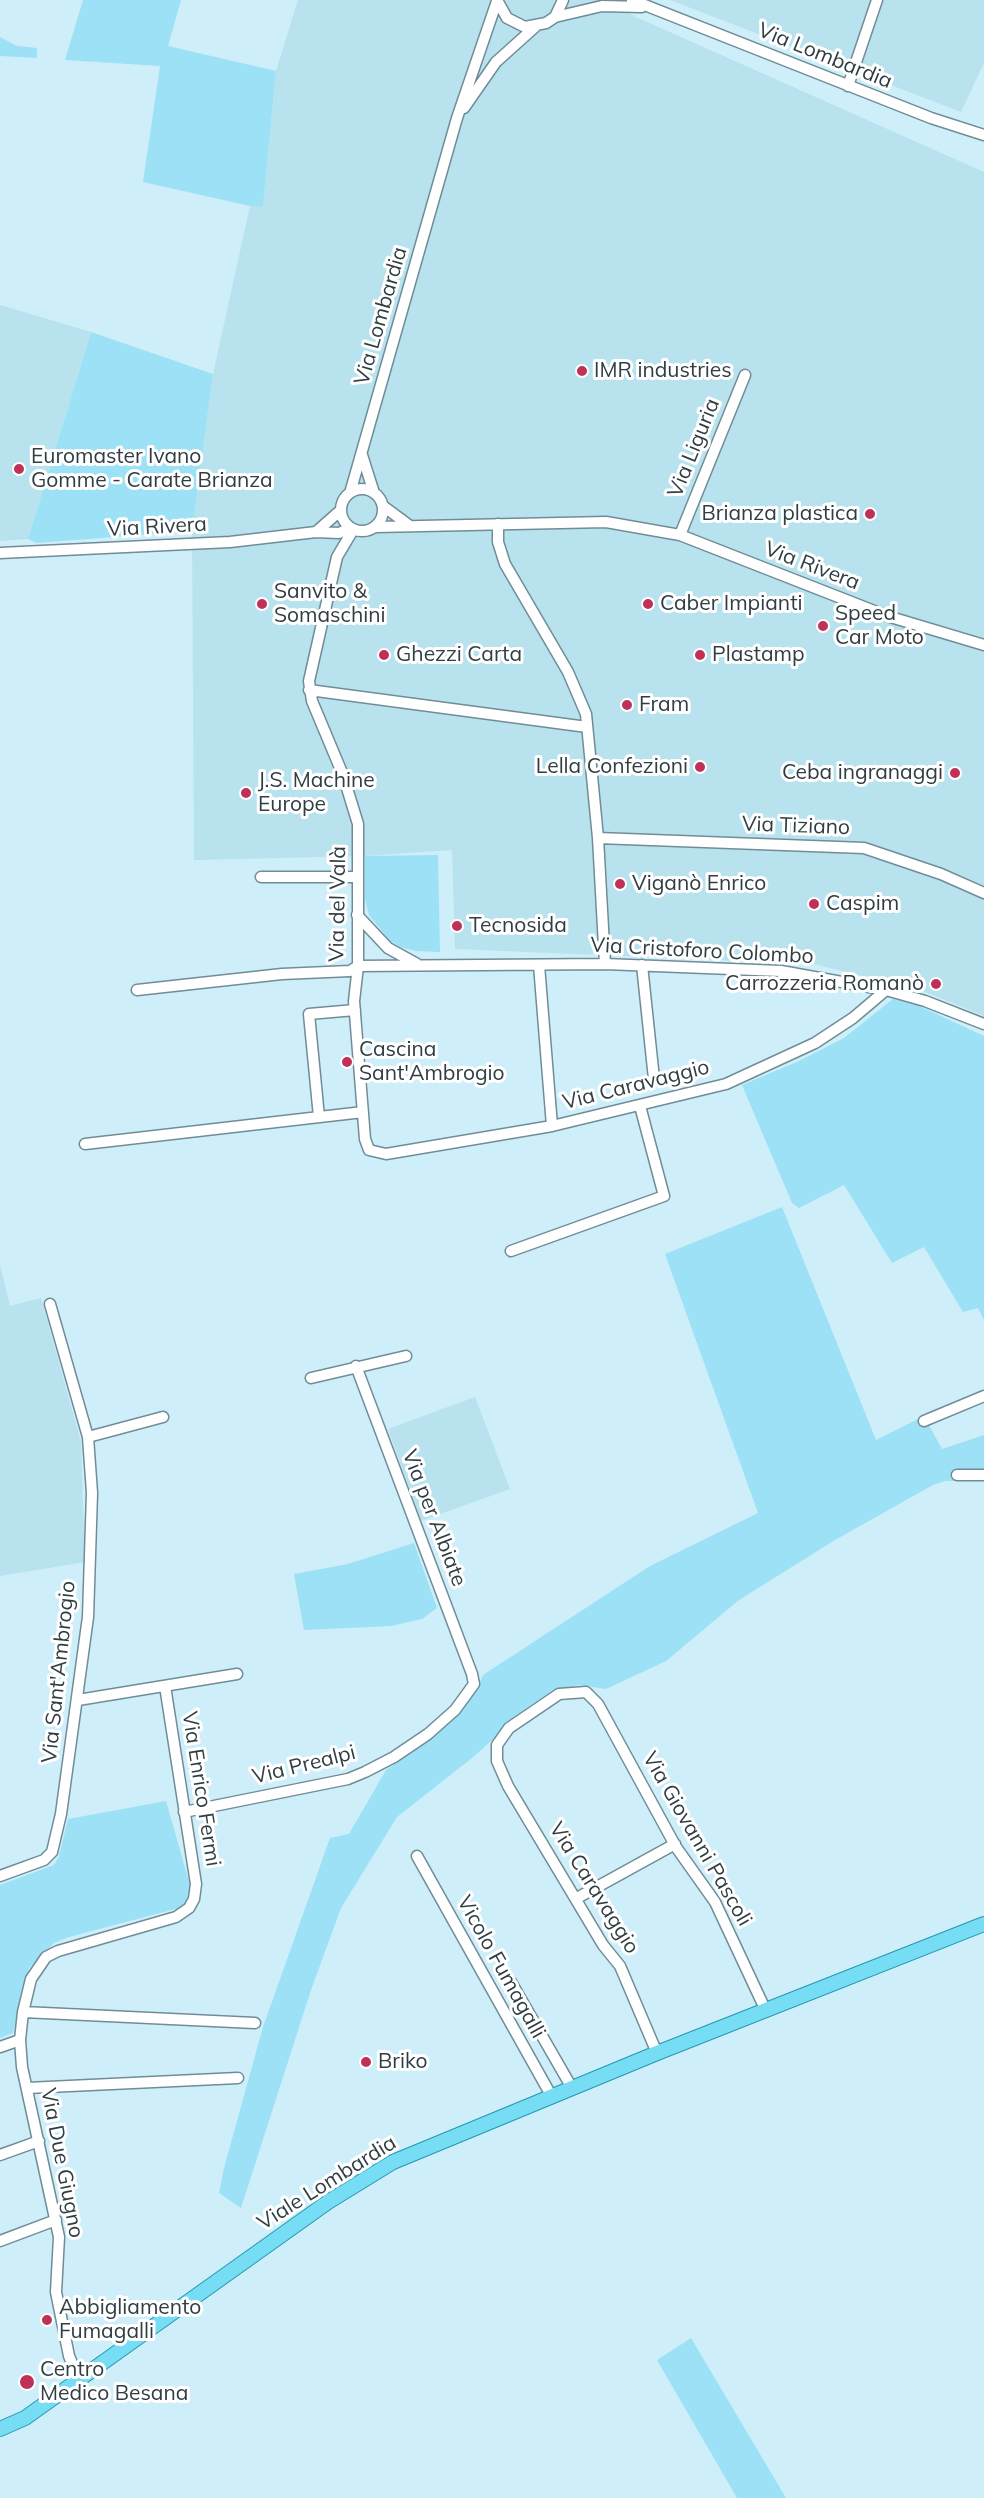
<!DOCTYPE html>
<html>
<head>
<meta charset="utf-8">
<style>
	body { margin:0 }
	canvas { display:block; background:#ceeef9 }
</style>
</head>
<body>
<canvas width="984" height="2498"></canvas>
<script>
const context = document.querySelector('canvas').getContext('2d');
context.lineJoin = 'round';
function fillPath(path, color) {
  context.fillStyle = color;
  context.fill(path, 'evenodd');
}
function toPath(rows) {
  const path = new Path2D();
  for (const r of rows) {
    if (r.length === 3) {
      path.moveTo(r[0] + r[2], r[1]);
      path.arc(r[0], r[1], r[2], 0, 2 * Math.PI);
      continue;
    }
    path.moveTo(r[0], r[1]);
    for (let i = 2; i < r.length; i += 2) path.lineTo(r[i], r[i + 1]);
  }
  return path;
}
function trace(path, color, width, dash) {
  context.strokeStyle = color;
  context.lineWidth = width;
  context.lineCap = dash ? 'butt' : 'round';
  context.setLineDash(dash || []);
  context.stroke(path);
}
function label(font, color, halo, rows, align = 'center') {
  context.font = font + ' Mulish,sans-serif';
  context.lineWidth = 6;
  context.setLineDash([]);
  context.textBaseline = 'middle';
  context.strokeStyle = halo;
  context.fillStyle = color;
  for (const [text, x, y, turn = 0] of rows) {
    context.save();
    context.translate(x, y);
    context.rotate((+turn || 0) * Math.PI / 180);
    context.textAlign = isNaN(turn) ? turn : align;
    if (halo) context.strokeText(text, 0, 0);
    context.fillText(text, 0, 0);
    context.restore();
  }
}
const built = toPath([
	[298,0,605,0,636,17,984,172,984,1016,925,992,814,964,455,949,452,850,365,856,194,860,192,531,213,374,250,206,263,206,276,71],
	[670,0,984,0,984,63,961,112],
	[0,305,91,332,28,539,0,541],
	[0,1265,10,1306,41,1298,81,1442,85,1562,0,1576],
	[475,1397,510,1489,421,1521,388,1429]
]);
const green = toPath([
	[83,0,181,0,168,46,276,71,263,206,250,206,143,182,160,66,65,60],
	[0,37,17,46,37,48,37,58,0,56],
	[91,332,213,374,192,531,36,543,28,539],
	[438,855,440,952,416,951,400,947,389,940,369,915,365,899,365,856],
	[893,999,917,1005,984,1036,984,1320,978,1308,963,1312,924,1247,892,1263,844,1185,799,1208,792,1203,742,1085,799,1061,844,1038],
	[782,1207,876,1440,924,1416,942,1449,984,1435,984,1481,945,1481,933,1485,835,1540,739,1600,666,1661,606,1689,579,1685,561,1689,524,1712,472,1758,397,1817,341,1908,311,1990,241,2208,219,2193,224,2168,263,2027,330,1838,349,1834,386,1770,431,1739,459,1712,477,1689,483,1675,650,1566,758,1513,665,1254],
	[414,1543,437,1608,422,1619,391,1626,304,1630,294,1574,348,1564],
	[166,1801,192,1892,183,1907,69,1937,54,1943,29,1968,13,2033,0,2038,0,1885,54,1865,59,1856,68,1819],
	[691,2338,786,2498,737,2498,657,2360]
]);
const minor = toPath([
	[497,0,507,18,525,27,546,23,555,17,563,0],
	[632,0,931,118,984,135],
	[555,17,602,6,642,7],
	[848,86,877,0],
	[464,108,496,62,535,27],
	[362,455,374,493],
	[362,510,21],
	[350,493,457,118,497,1],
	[383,506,410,526],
	[498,524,498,542,505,564,568,672,586,714,598,838,605,964],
	[376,527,606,522,680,535,887,616,984,645],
	[353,530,337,557,309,681,312,701,343,775,358,824,358,966,354,1001,365,1139,369,1150,386,1154,552,1126,726,1084,815,1043,853,1018,886,990],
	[316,532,341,510],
	[680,535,745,375],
	[0,553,230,542,316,532,339,533,350,528],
	[309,690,587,727],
	[598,838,864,848,941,874,984,893],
	[261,877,358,877],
	[357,915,388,948,417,964],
	[539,965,552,1126],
	[642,965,654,1079],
	[358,966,605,964,781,971,886,990,925,1001,984,1024],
	[137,990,282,974,350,971,358,966],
	[319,1117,309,1014,355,1010],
	[85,1144,363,1112],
	[511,1251,664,1196,640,1106],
	[311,1378,406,1356],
	[924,1421,984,1396],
	[88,1437,163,1417],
	[957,1475,984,1475],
	[78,1700,237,1674],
	[184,1812,348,1779,365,1772,394,1757,428,1734,455,1710,474,1684,472,1674,356,1366],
	[417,1856,552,2097],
	[0,1876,44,1860,52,1852,61,1814,88,1617,92,1493,88,1437,50,1304],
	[577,1898,675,1844],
	[511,1982,572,2088],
	[23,2012,255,2023],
	[0,2047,20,2040],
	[657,2053,620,1966,603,1945,508,1786,497,1761,497,1745,509,1728,559,1694,586,1692,598,1704,676,1847,715,1902,766,2011],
	[27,2088,238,2078],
	[0,2155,39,2141],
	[0,2241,56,2220],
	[79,2380,69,2356,56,2292,59,2237,22,2067,20,2040,23,2012,31,1979,46,1957,58,1951,176,1917,189,1908,194,1899,196,1884,165,1686]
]);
const major = toPath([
	[0,2429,25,2418,328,2202,393,2162,657,2053,984,1924]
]);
const markers = [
	[582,371,6,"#c03158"],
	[19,469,6,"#c03158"],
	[870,514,6,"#c03158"],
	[262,604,6,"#c03158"],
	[648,604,6,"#c03158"],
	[823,626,6,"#c03158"],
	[384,655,6,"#c03158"],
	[700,655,6,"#c03158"],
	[627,705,6,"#c03158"],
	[700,767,6,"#c03158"],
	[955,773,6,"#c03158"],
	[246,793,6,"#c03158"],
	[620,884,6,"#c03158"],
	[814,904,6,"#c03158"],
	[457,926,6,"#c03158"],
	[936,984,6,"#c03158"],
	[347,1062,6,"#c03158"],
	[366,2062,6,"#c03158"],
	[47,2320,6,"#c03158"],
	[27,2382,8,"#c03158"]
];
const streetNames = [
	["Via Lombardia",825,56,22],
	["Via Lombardia",381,316,-74],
	["Via Liguria",694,448,-68],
	["Via Rivera",157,527,-3],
	["Via Rivera",812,566,21],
	["Via Tiziano",796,826,2],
	["Via del Valà",338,904,-89],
	["Via Cristoforo Colombo",702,951,3],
	["Via Caravaggio",636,1085,-14],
	["Via per Albiate",434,1518,69],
	["Via Sant'Ambrogio",59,1672,-84],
	["Via Prealpi",304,1765,-14],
	["Via Enrico Fermi",201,1789,81],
	["Via Giovanni Pascoli",697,1839,60],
	["Via Caravaggio",594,1888,58],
	["Vicolo Fumagalli",501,1967,61],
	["Via Due Giugno",62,2163,79],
	["Viale Lombardia",327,2183,-32]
];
const poiNames = [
	["IMR industries",594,371],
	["Euromaster Ivano",31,457],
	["Gomme - Carate Brianza",31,481],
	["Brianza plastica",858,514,"right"],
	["Sanvito &",274,592],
	["Somaschini",274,616],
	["Caber Impianti",660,604],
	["Speed",835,614],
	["Car Moto",835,638],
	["Ghezzi Carta",396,655],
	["Plastamp",712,655],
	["Fram",639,705],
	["Lella Confezioni",688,767,"right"],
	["Ceba ingranaggi",943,773,"right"],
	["J.S. Machine",258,781],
	["Europe",258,805],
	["Viganò Enrico",632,884],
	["Caspim",826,904],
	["Tecnosida",469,926],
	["Carrozzeria Romanò",924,984,"right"],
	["Cascina",359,1050],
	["Sant'Ambrogio",359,1074],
	["Briko",378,2062],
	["Abbigliamento",59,2308],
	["Fumagalli",59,2332],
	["Centro",40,2370],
	["Medico Besana",40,2394]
];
fillPath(built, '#b9e2ef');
fillPath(green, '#9ce1f6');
trace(minor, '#708d97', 13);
trace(major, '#2497b1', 16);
trace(minor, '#fff', 10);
trace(major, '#77ddf5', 14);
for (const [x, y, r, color] of markers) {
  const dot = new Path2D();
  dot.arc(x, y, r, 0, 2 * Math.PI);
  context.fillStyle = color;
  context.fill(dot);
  trace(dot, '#fff', 2);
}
label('21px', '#303d41', '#fff', streetNames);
label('21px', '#303d41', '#fff', poiNames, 'left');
</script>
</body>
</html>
